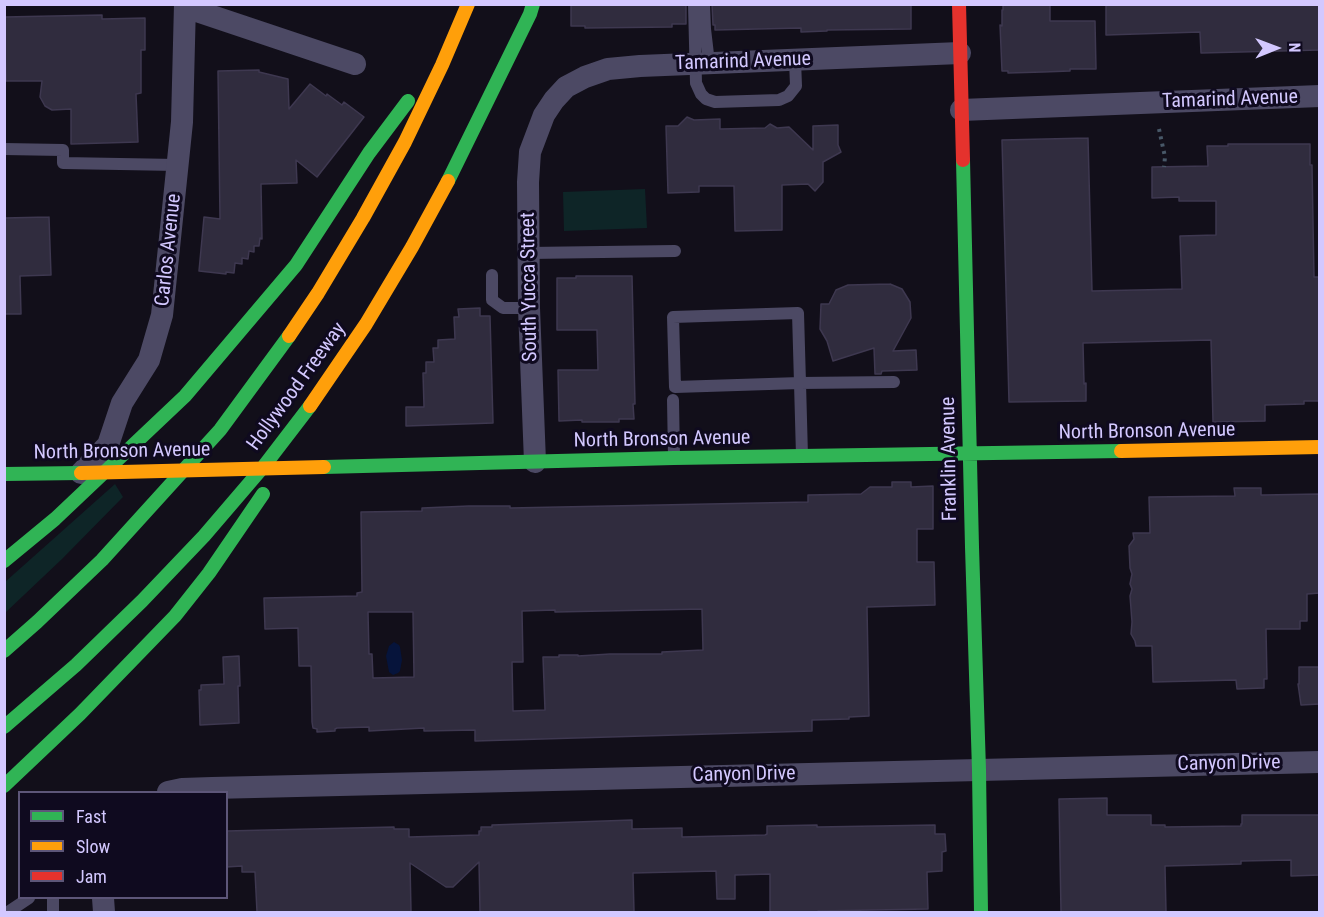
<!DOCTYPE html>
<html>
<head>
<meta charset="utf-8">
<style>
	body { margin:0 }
	#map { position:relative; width:1324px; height:917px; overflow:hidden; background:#120f1a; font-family:"Roboto Condensed",sans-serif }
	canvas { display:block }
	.frame { position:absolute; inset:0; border:6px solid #d3c8ff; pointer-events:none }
	.legend { position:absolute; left:18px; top:791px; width:210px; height:108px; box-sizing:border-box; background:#0f0a1f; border:2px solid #5d5679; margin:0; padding:8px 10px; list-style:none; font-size:18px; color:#d3c8ff }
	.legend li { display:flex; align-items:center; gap:12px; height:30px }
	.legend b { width:30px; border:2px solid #5d5679 }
	.north { position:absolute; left:1246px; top:18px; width:60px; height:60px; -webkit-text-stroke:4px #0f0a1f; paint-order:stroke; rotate:89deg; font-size:16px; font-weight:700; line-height:24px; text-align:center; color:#d3c8ff }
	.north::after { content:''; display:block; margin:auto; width:21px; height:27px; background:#d3c8ff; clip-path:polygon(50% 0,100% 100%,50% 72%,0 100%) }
</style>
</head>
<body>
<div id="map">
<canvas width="1324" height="917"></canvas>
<div class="frame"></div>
<ul class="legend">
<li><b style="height:8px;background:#30b455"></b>Fast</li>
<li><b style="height:8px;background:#ff9f0a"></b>Slow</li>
<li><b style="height:8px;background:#e5322d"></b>Jam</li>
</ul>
<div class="north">N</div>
</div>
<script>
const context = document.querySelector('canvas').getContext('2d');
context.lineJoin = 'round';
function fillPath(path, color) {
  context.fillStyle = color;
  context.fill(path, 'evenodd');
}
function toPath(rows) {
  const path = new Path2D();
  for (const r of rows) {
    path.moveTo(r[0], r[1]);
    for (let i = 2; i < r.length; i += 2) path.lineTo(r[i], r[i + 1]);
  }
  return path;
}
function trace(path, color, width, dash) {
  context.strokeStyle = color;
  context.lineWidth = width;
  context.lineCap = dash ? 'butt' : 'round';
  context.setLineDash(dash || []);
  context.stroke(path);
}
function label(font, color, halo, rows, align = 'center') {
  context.font = font + ' "Roboto Condensed",sans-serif';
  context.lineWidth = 6;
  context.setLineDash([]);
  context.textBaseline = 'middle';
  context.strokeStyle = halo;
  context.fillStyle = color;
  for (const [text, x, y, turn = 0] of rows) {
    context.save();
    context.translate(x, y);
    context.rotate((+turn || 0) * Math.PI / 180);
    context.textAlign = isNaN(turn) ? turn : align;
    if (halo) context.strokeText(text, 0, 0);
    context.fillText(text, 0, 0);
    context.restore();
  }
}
const green = toPath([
	[645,189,647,228,564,231,563,192],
	[115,484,123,497,62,559,5,613,5,582]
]);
const water = toPath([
	[394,642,399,645,400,647,402,660,400,671,398,673,393,675,389,672,386,656,389,646]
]);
const building = toPath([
	[571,4,686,4,686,24,672,24,672,27,585,28,585,26,571,26,571,4],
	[712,4,911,4,911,29,827,30,827,31,801,32,801,28,715,30,715,25,713,25,712,4],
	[1003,4,1050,4,1050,21,1095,21,1096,69,1070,69,1070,71,1043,72,1008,73,1008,71,1002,71,1000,25,1002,26,1002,10,1003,10,1003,4],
	[1106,4,1320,4,1320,50,1201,53,1200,32,1106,35,1106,4],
	[102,15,102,19,145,18,145,50,141,50,141,93,136,94,138,142,71,144,71,109,52,110,45,106,40,97,42,81,6,81,4,17,102,15],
	[259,70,259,72,288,79,289,109,310,84,326,96,327,94,342,105,344,102,364,117,317,177,296,160,297,183,261,184,262,239,260,238,259,246,254,246,254,252,249,251,248,259,242,258,242,264,235,263,234,273,226,272,226,274,199,271,204,217,220,219,218,71,259,70],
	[687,117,694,120,720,119,720,129,765,128,770,124,777,128,789,127,813,150,813,126,838,125,838,145,841,152,823,162,823,182,815,191,808,184,782,185,782,230,735,231,734,186,699,186,699,192,668,193,666,126,678,126,687,117],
	[1088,138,1092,291,1182,289,1180,236,1216,235,1216,201,1179,201,1179,197,1152,198,1152,167,1208,166,1207,146,1228,146,1228,144,1310,144,1310,165,1312,165,1314,277,1319,277,1319,401,1304,401,1304,404,1265,405,1265,421,1213,422,1211,340,1083,343,1084,384,1086,383,1086,401,1009,402,1002,140,1088,138],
	[49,217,51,275,20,276,21,314,4,314,4,218,49,217],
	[576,276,632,276,635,404,633,404,634,419,619,419,619,422,582,422,582,420,559,421,558,370,598,370,597,330,557,330,557,278,576,278,576,276],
	[890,284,902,289,910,302,911,318,893,351,916,350,917,370,882,371,881,374,875,374,874,348,833,361,827,341,820,329,821,304,829,304,836,290,848,285,890,284],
	[480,308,480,316,490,316,493,423,406,426,406,407,424,407,423,373,426,373,426,362,434,362,433,348,438,348,438,340,455,339,454,317,459,317,458,309,480,308],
	[892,482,911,482,911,487,933,486,933,529,917,529,917,562,934,562,935,605,867,607,869,716,849,717,849,719,812,720,812,731,475,741,475,730,424,731,424,728,369,731,369,727,337,728,335,729,335,731,317,732,317,729,313,728,312,722,311,666,299,666,298,628,265,629,264,598,357,596,357,593,362,592,361,512,422,511,422,508,469,506,510,506,510,508,808,502,808,495,861,494,870,487,892,487,892,482],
	[702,609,703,650,662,652,662,654,610,654,578,656,578,655,559,655,559,657,543,657,545,710,513,711,512,662,523,662,522,611,555,610,555,612,702,609],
	[368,612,413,612,414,677,373,678,372,654,369,654,368,612],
	[1234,488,1261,488,1261,495,1263,495,1320,494,1320,593,1307,594,1307,621,1300,621,1300,629,1266,629,1267,679,1264,679,1264,688,1237,689,1236,680,1153,682,1152,646,1136,646,1135,641,1131,634,1132,622,1130,596,1132,589,1130,584,1132,574,1130,568,1129,546,1134,539,1133,533,1150,533,1149,497,1235,496,1234,488],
	[239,656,240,686,238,686,239,723,200,725,199,690,201,690,201,685,224,684,223,657,239,656],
	[1299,667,1320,667,1320,704,1301,705,1298,684,1299,684,1299,667],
	[1107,798,1107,815,1151,815,1151,825,1165,825,1165,827,1241,826,1241,824,1242,824,1242,815,1320,815,1320,875,1291,876,1291,860,1241,861,1241,864,1165,866,1166,912,1061,912,1059,799,1107,798],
	[632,820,632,829,682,828,682,837,765,835,767,834,767,826,817,825,817,827,935,825,935,834,945,834,946,851,942,852,942,871,927,872,928,909,818,911,818,912,770,912,770,874,735,875,735,899,717,899,716,871,633,873,634,912,480,912,479,862,453,887,446,887,410,863,411,912,257,912,255,872,242,872,242,866,226,867,226,831,394,827,394,829,409,829,409,837,479,835,479,831,481,831,481,827,492,827,492,825,632,820]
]);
const path = toPath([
	[1159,129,1165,157,1164,167]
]);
const lane = toPath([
	[694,4,696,83,701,94,706,99,715,102,779,100,788,96,796,86,795,60],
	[704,4,705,29,709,63],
	[4,149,63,150,63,163,177,165],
	[529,253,675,251],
	[492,275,492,300,503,308,529,308],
	[673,400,674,457],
	[802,456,800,383,798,313,673,317,675,387,800,383,894,382],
	[53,898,53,912],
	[8,912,29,898]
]);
const street = toPath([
	[185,7,355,64],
	[961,110,1320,96],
	[535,462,529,308,528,182,530,152,544,115,554,100,566,87,585,77,608,69,640,66,960,53],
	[81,473,108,445,122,403,149,360,162,315,182,122,185,4],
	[168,792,182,789,212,788,1320,762],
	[103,898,104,912]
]);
const fast = toPath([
	[963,160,972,547,979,770,981,912],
	[448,181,530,14,533,4],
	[324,467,674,458,1121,451],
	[4,474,81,473],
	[4,561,55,519,185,396,296,265,369,153,408,101],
	[4,651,37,622,102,560,220,430,289,336],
	[4,727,76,665,142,601,204,536,264,466,310,406],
	[4,786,80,714,175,616,209,573,263,494]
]);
const slow = toPath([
	[289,336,318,293,363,218,405,142,442,65,468,4],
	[310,406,366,324,412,247,448,181],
	[1121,451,1320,447]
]);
const jam = toPath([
	[959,4,963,160]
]);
const slowBridge = toPath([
	[81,473,324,467]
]);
const streetNames = [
	["Tamarind Avenue",743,62,-2],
	["Tamarind Avenue",1230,100,-2],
	["Carlos Avenue",169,250,-84],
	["South Yucca Street",530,287,-91],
	["Hollywood Freeway",297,387,-54],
	["North Bronson Avenue",1147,432,-1],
	["North Bronson Avenue",662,440,-1],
	["North Bronson Avenue",122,452,-1],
	["Franklin Avenue",950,459,-91],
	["Canyon Drive",1229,764,-1],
	["Canyon Drive",744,775,-1]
];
fillPath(green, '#0e2527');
fillPath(water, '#06143b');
fillPath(building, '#302c3e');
trace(building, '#3e3850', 1.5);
trace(path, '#485868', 4, [3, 4.5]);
trace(lane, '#4c4964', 12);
trace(street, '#4c4964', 22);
trace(fast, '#30b455', 14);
trace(slow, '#ff9f0a', 14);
trace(jam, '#e5322d', 14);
trace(slowBridge, '#ff9f0a', 14);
label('20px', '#d3c8ff', '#0f0a1f', streetNames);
</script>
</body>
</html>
